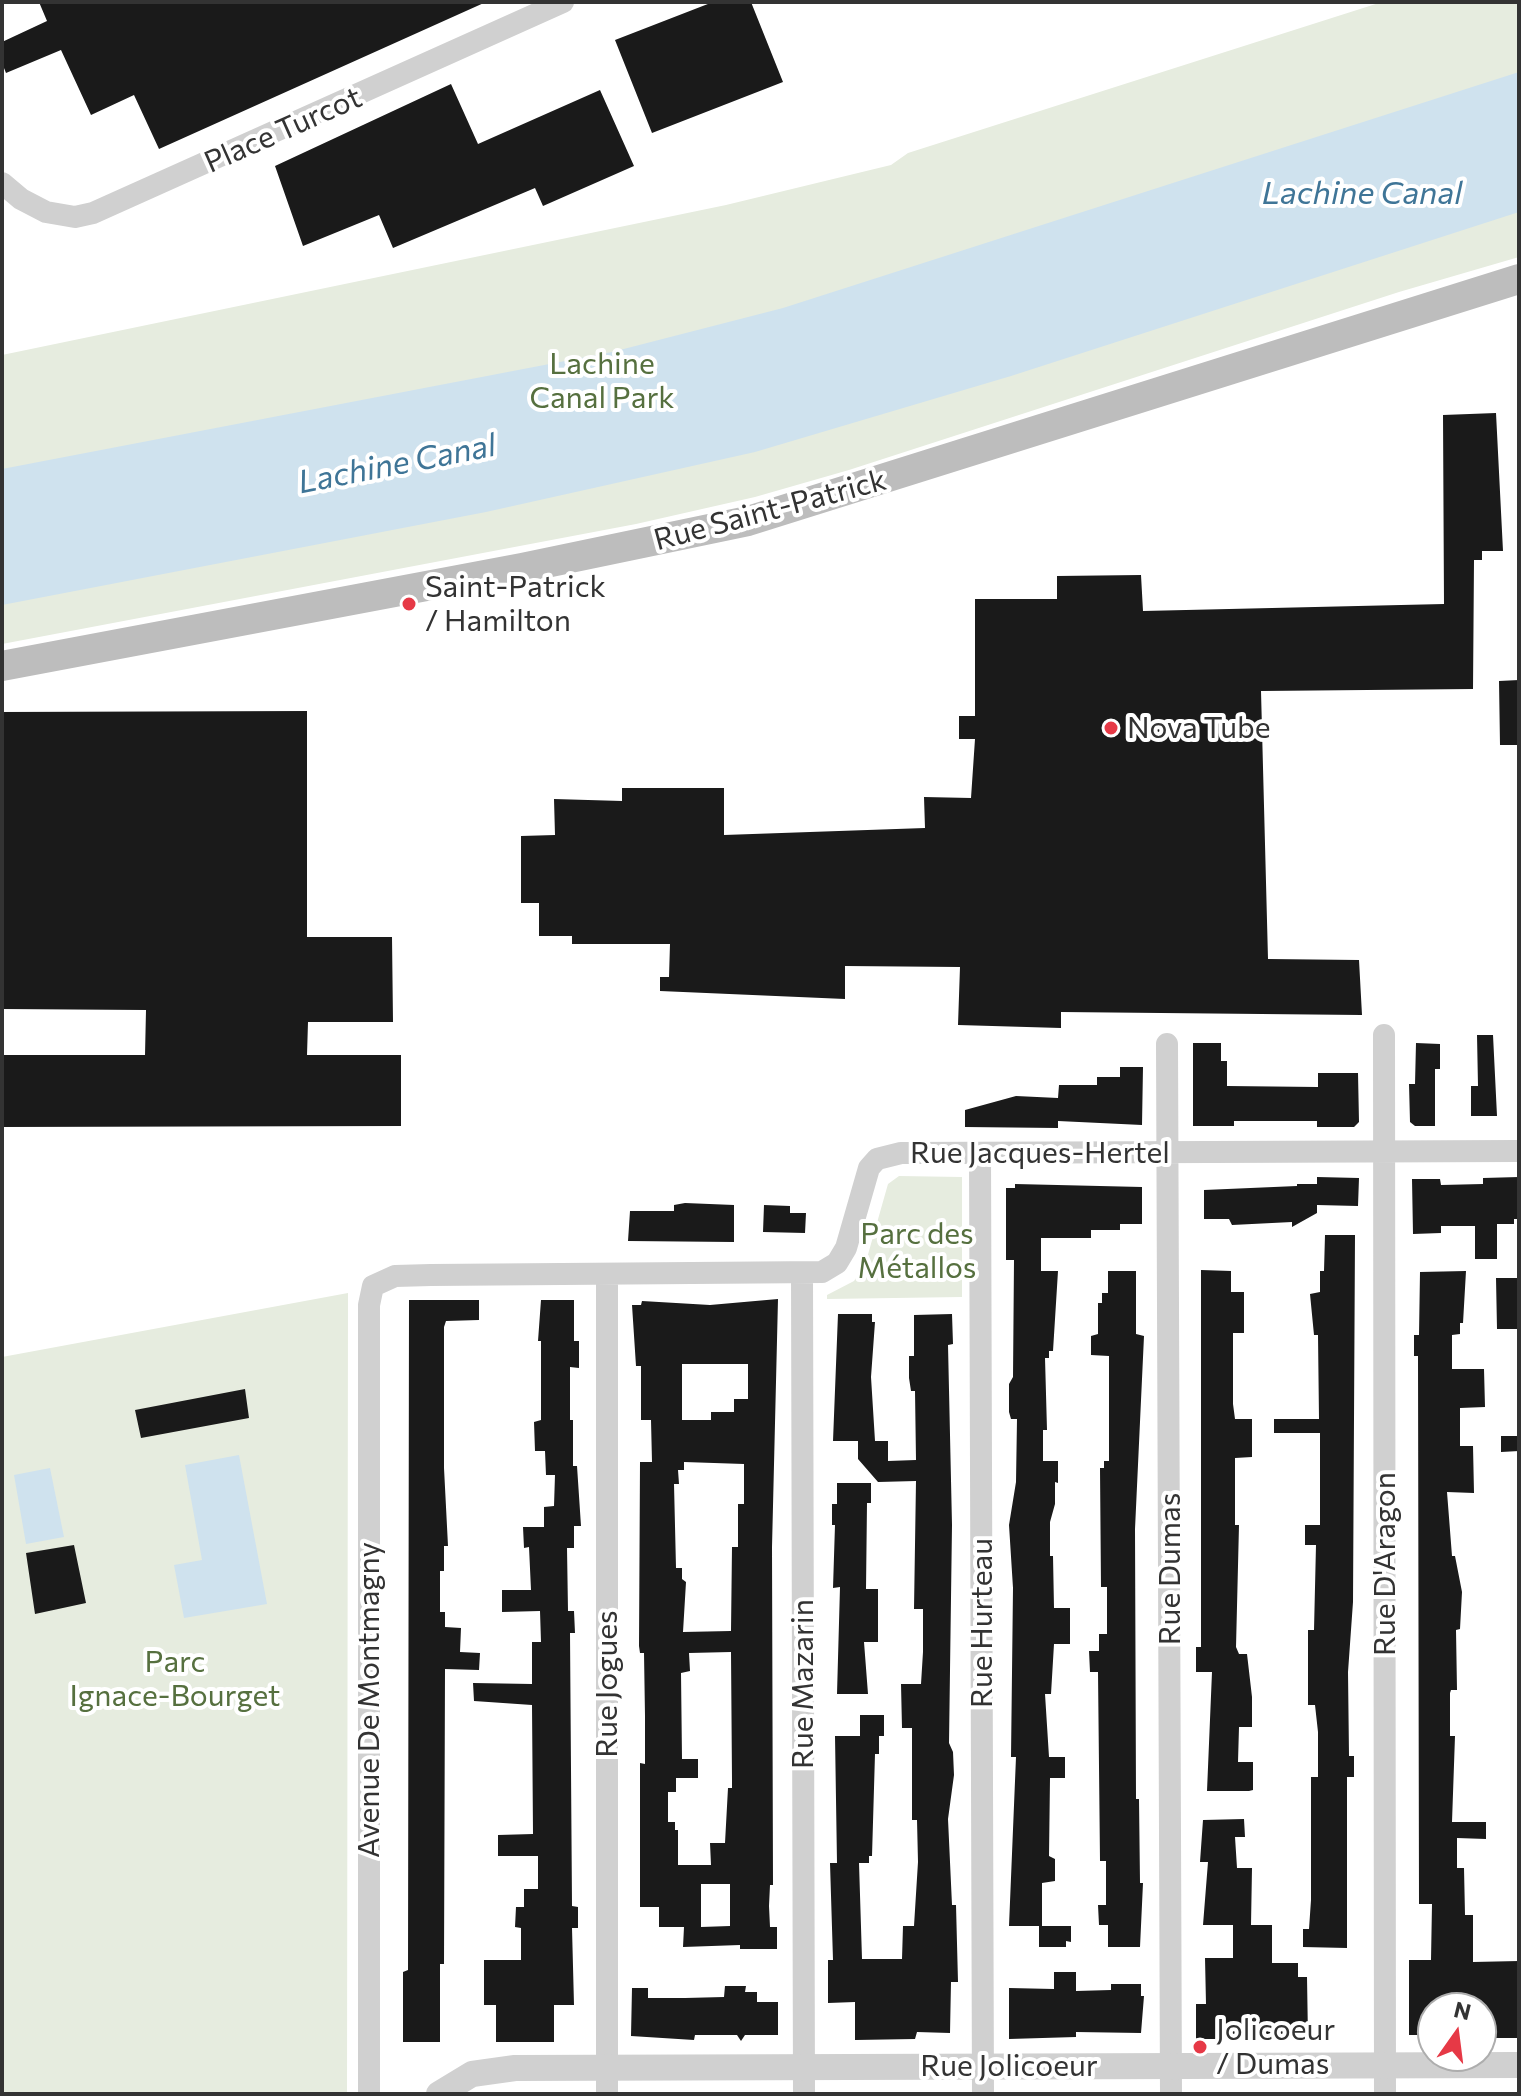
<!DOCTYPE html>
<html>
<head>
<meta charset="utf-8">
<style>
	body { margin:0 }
	#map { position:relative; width:1521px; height:2096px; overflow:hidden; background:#fff; font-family:Commissioner,sans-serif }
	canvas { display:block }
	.frame { position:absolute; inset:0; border:4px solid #333; pointer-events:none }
	.north { position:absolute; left:1417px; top:1992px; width:80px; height:80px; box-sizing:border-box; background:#fff; border:2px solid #adadad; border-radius:50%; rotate:14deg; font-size:22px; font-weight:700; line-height:32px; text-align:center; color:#333 }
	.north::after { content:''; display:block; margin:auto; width:28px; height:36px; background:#e63946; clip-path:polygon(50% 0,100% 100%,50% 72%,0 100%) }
</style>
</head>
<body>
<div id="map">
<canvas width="1521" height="2096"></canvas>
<div class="frame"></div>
<div class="north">N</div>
</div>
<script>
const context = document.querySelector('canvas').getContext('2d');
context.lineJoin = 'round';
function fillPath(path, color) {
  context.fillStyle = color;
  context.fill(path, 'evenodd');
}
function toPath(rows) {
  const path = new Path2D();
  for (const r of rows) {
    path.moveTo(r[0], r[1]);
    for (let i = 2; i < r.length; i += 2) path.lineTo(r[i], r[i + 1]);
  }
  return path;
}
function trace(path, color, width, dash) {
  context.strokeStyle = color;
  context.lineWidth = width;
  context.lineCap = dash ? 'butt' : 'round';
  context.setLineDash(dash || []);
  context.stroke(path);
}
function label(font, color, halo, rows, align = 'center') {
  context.font = font + ' Commissioner,sans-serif';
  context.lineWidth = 8;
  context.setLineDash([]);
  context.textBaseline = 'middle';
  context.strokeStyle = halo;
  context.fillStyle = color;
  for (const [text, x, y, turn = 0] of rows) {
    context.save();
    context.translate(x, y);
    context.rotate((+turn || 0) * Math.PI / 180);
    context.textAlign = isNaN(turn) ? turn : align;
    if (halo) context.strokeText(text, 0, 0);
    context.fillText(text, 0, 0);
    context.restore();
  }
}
const green = toPath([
	[1382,2,1519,2,1519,257,1399,292,849,470,755,497,636,524,2,644,2,355,726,205,891,165,908,153],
	[899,1176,962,1177,962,1297,827,1299,827,1295,854,1281,865,1265,888,1184],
	[348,1293,347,2094,2,2094,2,1357]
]);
const water = toPath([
	[1519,72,1519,212,1011,376,755,452,486,512,2,605,2,469,612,352,783,308],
	[239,1455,267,1604,184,1618,174,1565,202,1560,185,1465],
	[50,1468,64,1537,26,1544,14,1475]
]);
const building = toPath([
	[39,2,486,2,159,149,134,95,91,115,61,50,6,73,2,63,2,42,47,21],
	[713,2,751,2,783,82,652,133,615,40],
	[451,84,478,144,600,90,634,166,543,206,535,188,393,248,379,215,303,246,275,166],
	[1496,413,1503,551,1482,551,1482,560,1474,560,1473,689,1261,691,1268,959,1359,960,1362,1015,1061,1012,1061,1028,958,1025,960,967,845,966,845,999,660,991,660,977,669,977,670,944,572,944,572,936,539,936,539,903,521,903,521,836,555,835,554,799,622,801,622,788,724,788,724,835,925,828,924,797,971,798,975,739,959,739,959,716,975,716,975,599,1057,599,1057,576,1141,575,1143,611,1444,604,1443,415],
	[1519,680,1519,745,1500,745,1499,681],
	[307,711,307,937,392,937,393,1022,308,1022,307,1055,401,1055,401,1126,2,1127,2,1055,145,1055,146,1010,2,1009,2,712],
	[1477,1035,1493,1035,1497,1116,1471,1116,1471,1086,1478,1086],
	[1193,1043,1221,1043,1221,1061,1227,1061,1227,1086,1318,1087,1318,1073,1358,1073,1359,1122,1354,1127,1317,1127,1317,1121,1234,1121,1234,1126,1193,1126],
	[1416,1043,1440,1044,1440,1069,1435,1069,1435,1126,1415,1126,1410,1122,1409,1084,1415,1084],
	[1120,1067,1143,1067,1142,1125,1058,1121,1058,1128,965,1127,965,1110,1016,1096,1058,1098,1059,1085,1097,1085,1097,1077,1120,1077],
	[1317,1177,1359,1178,1358,1206,1317,1205,1317,1213,1292,1227,1292,1222,1232,1225,1229,1219,1204,1219,1204,1190,1297,1186,1297,1184,1317,1184],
	[1519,1177,1519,1219,1514,1219,1514,1224,1497,1224,1497,1259,1475,1259,1475,1226,1441,1226,1441,1233,1413,1234,1412,1179,1440,1179,1441,1185,1483,1184,1483,1178],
	[1015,1184,1142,1187,1142,1224,1120,1224,1120,1230,1091,1230,1091,1238,1041,1238,1041,1271,1058,1271,1053,1351,1049,1351,1049,1358,1045,1358,1047,1430,1043,1430,1043,1461,1058,1461,1058,1483,1055,1482,1055,1504,1050,1522,1050,1556,1053,1556,1054,1608,1070,1608,1070,1644,1054,1644,1051,1694,1045,1694,1049,1757,1065,1757,1065,1778,1050,1778,1049,1856,1055,1859,1055,1881,1042,1883,1042,1926,1009,1926,1016,1757,1011,1757,1013,1588,1009,1525,1016,1482,1017,1419,1011,1419,1009,1412,1009,1384,1013,1377,1014,1260,1006,1260,1006,1188,1015,1188],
	[685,1203,734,1205,734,1242,628,1241,630,1211,674,1211,674,1205],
	[764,1205,790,1206,790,1213,806,1213,805,1233,763,1232],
	[1325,1235,1355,1235,1353,1602,1348,1672,1349,1756,1354,1756,1354,1777,1347,1777,1347,1948,1303,1947,1303,1929,1309,1929,1311,1900,1311,1777,1318,1777,1318,1732,1315,1705,1308,1705,1308,1630,1314,1630,1316,1545,1305,1545,1305,1525,1320,1525,1320,1433,1274,1433,1274,1419,1319,1419,1318,1335,1314,1335,1310,1294,1320,1292,1320,1271,1324,1271],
	[1201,1270,1231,1271,1231,1292,1244,1292,1244,1333,1233,1333,1233,1404,1235,1419,1252,1419,1252,1457,1235,1458,1235,1525,1239,1525,1236,1647,1239,1654,1247,1654,1252,1697,1252,1727,1239,1727,1238,1762,1253,1762,1253,1790,1249,1791,1207,1791,1212,1672,1196,1672,1196,1647,1201,1647],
	[1108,1271,1136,1271,1136,1334,1144,1336,1135,1529,1136,1799,1139,1799,1140,1883,1143,1883,1140,1947,1108,1947,1108,1925,1099,1925,1098,1905,1106,1905,1106,1861,1100,1861,1098,1672,1090,1672,1089,1651,1099,1651,1099,1634,1107,1634,1107,1587,1101,1587,1100,1468,1104,1468,1104,1461,1109,1461,1109,1356,1091,1355,1091,1336,1098,1334,1098,1303,1102,1303,1102,1293,1108,1293],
	[1466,1271,1463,1323,1460,1323,1460,1334,1452,1335,1452,1369,1484,1369,1485,1407,1460,1408,1460,1446,1473,1446,1474,1493,1447,1492,1452,1556,1455,1556,1462,1592,1460,1629,1456,1630,1457,1690,1451,1690,1450,1693,1450,1736,1455,1736,1452,1822,1486,1822,1486,1839,1457,1838,1457,1868,1464,1868,1465,1915,1473,1915,1473,1962,1519,1961,1519,2038,1481,2038,1481,2008,1433,2008,1433,2035,1409,2035,1409,1960,1431,1960,1432,1904,1419,1904,1418,1356,1414,1356,1414,1335,1419,1335,1420,1272],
	[1496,1278,1519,1278,1519,1329,1497,1329],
	[778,1299,772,1547,773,1885,770,1885,769,1906,770,1927,777,1927,777,1949,740,1949,740,1945,683,1947,684,1927,659,1927,659,1907,640,1907,640,1763,645,1764,645,1716,644,1653,640,1653,639,1646,640,1462,652,1462,651,1420,641,1420,641,1366,636,1366,632,1305,641,1305,642,1301,710,1305],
	[682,1364,748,1364,748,1399,734,1399,734,1412,711,1412,711,1420,682,1420],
	[684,1462,744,1464,744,1504,738,1504,738,1547,732,1547,731,1631,683,1632,686,1582,682,1579,682,1568,676,1568,674,1484,679,1484,678,1470,684,1470],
	[731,1652,732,1780,732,1788,728,1788,725,1843,710,1843,711,1865,678,1865,678,1830,675,1830,675,1822,668,1822,668,1792,676,1792,676,1778,698,1778,698,1759,682,1759,681,1673,690,1671,689,1653],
	[701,1884,730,1884,730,1926,701,1927],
	[409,1300,479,1300,479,1320,446,1321,444,1327,444,1468,448,1546,444,1546,444,1571,440,1571,440,1612,445,1612,445,1627,461,1628,460,1652,480,1653,479,1670,445,1669,444,1964,440,1964,440,2042,403,2042,403,1972,408,1970],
	[541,1300,574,1300,574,1341,579,1341,579,1368,570,1367,570,1420,573,1420,573,1466,577,1466,581,1526,574,1526,574,1548,567,1548,568,1611,574,1611,575,1633,570,1633,572,1906,578,1907,578,1928,572,1928,574,2005,554,2005,554,2042,496,2042,496,2005,484,2005,484,1960,521,1960,521,1928,515,1927,516,1907,524,1907,524,1889,538,1889,538,1856,498,1856,498,1835,533,1834,532,1705,474,1701,473,1683,532,1684,532,1642,541,1642,540,1611,502,1612,502,1590,531,1590,529,1547,524,1548,523,1527,544,1527,544,1507,554,1506,555,1475,546,1475,545,1451,535,1451,534,1422,541,1420,541,1341,538,1341],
	[838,1314,872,1314,872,1322,875,1322,871,1377,875,1441,888,1441,888,1461,916,1460,915,1391,911,1391,909,1378,909,1356,914,1356,914,1315,952,1314,953,1344,948,1345,952,1525,949,1743,953,1752,954,1775,948,1819,952,1905,956,1905,958,1982,951,1982,950,2033,917,2032,915,2039,855,2040,855,2002,828,2003,828,1960,833,1960,830,1863,837,1863,835,1736,860,1736,860,1715,884,1715,884,1736,879,1736,879,1754,875,1754,872,1856,869,1856,869,1863,859,1863,862,1959,902,1959,903,1926,914,1926,918,1862,917,1820,912,1820,912,1728,902,1728,901,1684,921,1684,923,1652,923,1609,914,1609,916,1481,878,1482,858,1459,858,1441,833,1441],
	[245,1389,249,1418,141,1438,135,1410],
	[1501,1436,1519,1436,1519,1451,1501,1452],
	[837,1483,871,1483,871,1503,867,1503,866,1589,878,1589,878,1642,864,1642,868,1694,837,1694,840,1587,833,1588,835,1525,832,1525,832,1504,837,1504],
	[74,1545,86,1603,35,1614,26,1553],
	[1244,1819,1245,1837,1235,1837,1237,1868,1252,1868,1251,1925,1272,1925,1272,1963,1298,1963,1298,1977,1307,1977,1308,2039,1196,2039,1196,2004,1206,2004,1205,1958,1233,1958,1233,1925,1203,1925,1208,1862,1200,1862,1203,1820],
	[1039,1926,1071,1926,1071,1942,1066,1941,1066,1947,1039,1947],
	[1054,1972,1076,1972,1076,1991,1111,1990,1111,1984,1141,1984,1141,1996,1144,1996,1141,2033,1076,2032,1076,2037,1009,2039,1009,1988,1054,1989],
	[725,1986,746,1986,745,1992,757,1992,757,2002,778,2002,778,2035,745,2035,741,2041,737,2035,695,2035,694,2040,631,2036,632,1988,648,1988,648,1998,685,1998,724,1997]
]);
const minor = toPath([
	[2,183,21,199,46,212,75,217,93,213,563,2],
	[1384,1035,1385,2094],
	[1167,1044,1171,2094],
	[980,1153,983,2094],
	[802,1273,804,2094],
	[607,1274,607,2094],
	[369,2094,369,1305,373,1286,395,1276,431,1275,822,1272,837,1263,846,1248,869,1168,877,1159,901,1153,1519,1151]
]);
const tertiary = toPath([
	[439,2094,472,2074,515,2068,1519,2065]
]);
const secondary = toPath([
	[2,666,522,568,748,521,1519,279]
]);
const markers = [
	[409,604,8,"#e63946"],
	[1111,728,8,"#e63946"],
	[1200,2047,8,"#e63946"]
];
const streetNames = [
	["Place Turcot",283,130,-24],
	["Rue Saint-Patrick",770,510,-15],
	["Rue Jacques-Hertel",1040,1153],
	["Rue D'Aragon",1385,1564,-90],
	["Rue Dumas",1170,1569,-90],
	["Rue Hurteau",982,1623,-90],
	["Rue Jogues",607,1684,-90],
	["Rue Mazarin",803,1684,-90],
	["Avenue De Montmagny",369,1700,-90],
	["Rue Jolicoeur",1009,2066]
];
const parkNames = [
	["Lachine",602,364],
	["Canal Park",602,398],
	["Parc des",917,1234],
	["Métallos",917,1268],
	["Parc",175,1662],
	["Ignace-Bourget",175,1696]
];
const poiNames = [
	["Saint-Patrick",425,587],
	["/ Hamilton",425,621],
	["Nova Tube",1127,728],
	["Jolicoeur",1216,2030],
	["/ Dumas",1216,2064]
];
const waterNames = [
	["Lachine Canal",1362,193],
	["Lachine Canal",397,464,-11]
];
fillPath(green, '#e6ecdf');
fillPath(water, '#cfe2ee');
fillPath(building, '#1a1a1a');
trace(minor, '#d0d0d0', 22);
trace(tertiary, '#d0d0d0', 26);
trace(secondary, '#bdbdbd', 30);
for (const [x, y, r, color] of markers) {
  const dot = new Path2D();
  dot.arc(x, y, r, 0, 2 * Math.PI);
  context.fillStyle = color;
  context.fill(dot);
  trace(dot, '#fff', 3);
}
label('30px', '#333', '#fff', streetNames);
label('30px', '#56703f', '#fff', parkNames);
label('30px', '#333', '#fff', poiNames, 'left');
label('italic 32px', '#3f7597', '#fff', waterNames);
</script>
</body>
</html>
